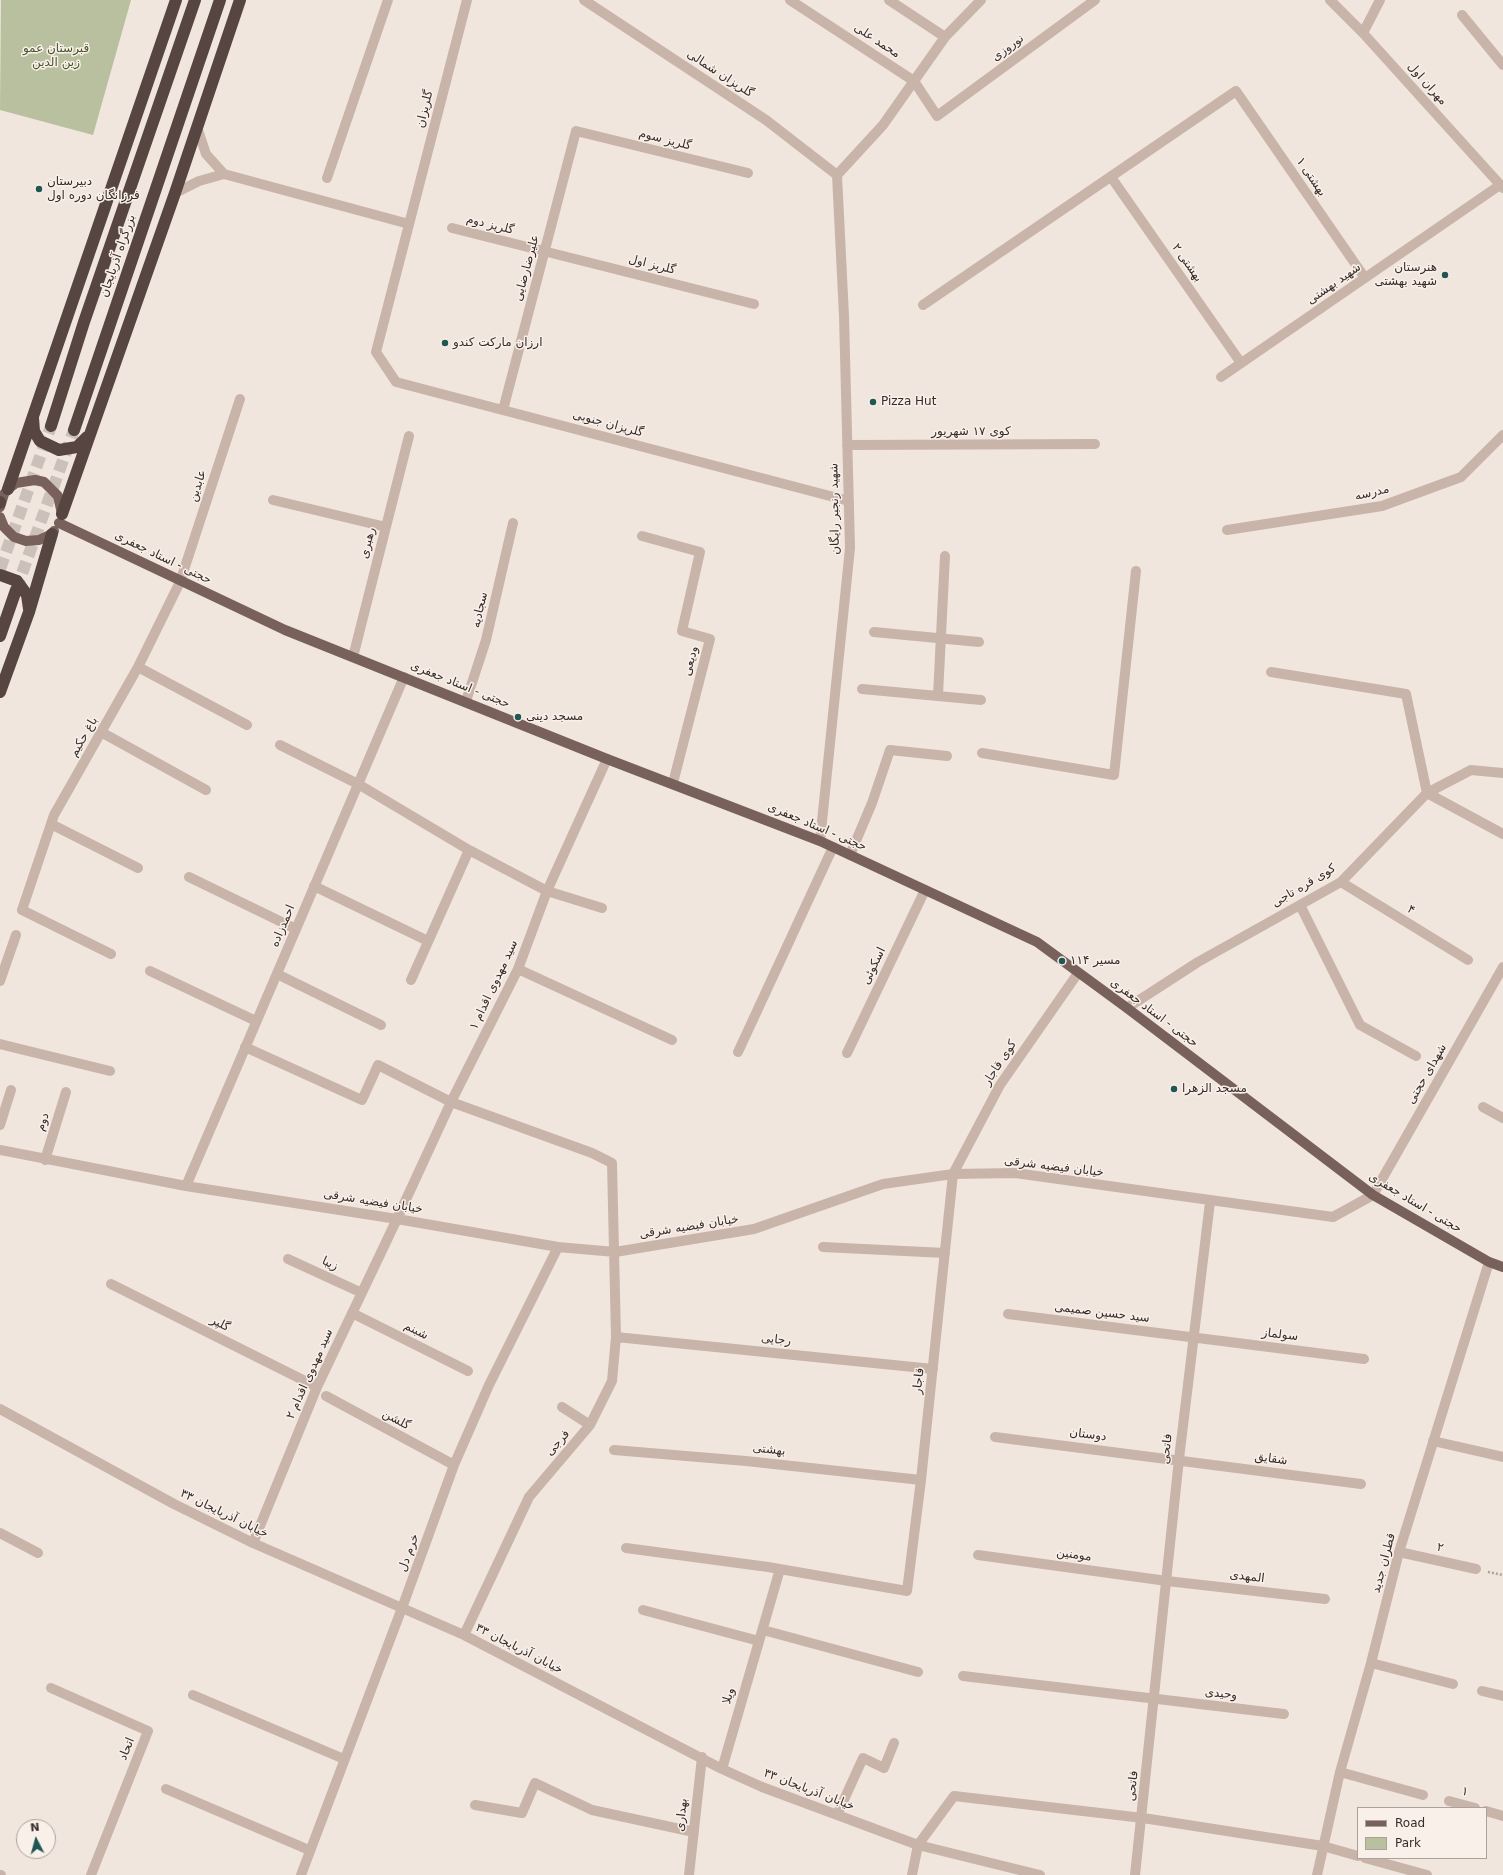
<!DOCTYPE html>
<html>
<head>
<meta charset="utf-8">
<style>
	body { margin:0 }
	#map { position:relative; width:1503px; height:1875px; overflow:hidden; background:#f1e6de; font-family:"DejaVu Sans",sans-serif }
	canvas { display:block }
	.legend { position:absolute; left:1357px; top:1807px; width:130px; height:52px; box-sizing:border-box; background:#f9f0ea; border:1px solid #aba29d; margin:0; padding:5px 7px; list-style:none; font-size:12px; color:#372c29 }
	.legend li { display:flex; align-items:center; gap:8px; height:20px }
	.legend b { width:20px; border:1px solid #aba29d }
	.north { position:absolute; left:16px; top:1819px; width:40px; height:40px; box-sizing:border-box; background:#f9f0ea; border:1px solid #aba29d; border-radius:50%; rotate:354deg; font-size:11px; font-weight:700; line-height:16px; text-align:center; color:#372c29 }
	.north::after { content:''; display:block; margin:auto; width:14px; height:18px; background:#215653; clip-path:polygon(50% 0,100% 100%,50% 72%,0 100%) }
</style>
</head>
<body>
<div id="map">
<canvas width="1503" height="1875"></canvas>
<ul class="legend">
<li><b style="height:5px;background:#78615b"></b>Road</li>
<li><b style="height:11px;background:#b9c09f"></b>Park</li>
</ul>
<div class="north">N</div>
</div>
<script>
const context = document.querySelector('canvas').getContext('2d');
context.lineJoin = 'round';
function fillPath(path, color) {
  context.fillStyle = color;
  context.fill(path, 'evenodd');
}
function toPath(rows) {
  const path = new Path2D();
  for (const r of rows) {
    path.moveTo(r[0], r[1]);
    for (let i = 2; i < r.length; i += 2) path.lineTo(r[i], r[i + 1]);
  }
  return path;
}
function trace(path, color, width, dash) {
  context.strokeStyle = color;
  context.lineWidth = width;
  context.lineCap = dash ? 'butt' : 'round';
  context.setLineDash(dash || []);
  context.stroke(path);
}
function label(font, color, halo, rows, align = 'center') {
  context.font = font + ' "DejaVu Sans",Cairo,sans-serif';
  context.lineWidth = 3;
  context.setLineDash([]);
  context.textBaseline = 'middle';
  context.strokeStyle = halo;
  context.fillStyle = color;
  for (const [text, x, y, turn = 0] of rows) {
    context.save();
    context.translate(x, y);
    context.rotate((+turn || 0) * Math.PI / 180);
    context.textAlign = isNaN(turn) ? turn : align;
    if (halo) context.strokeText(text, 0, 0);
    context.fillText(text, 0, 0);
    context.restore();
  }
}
const green = toPath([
	[1,0,131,0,93,135,0,110]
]);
const highwayTunnel = toPath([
	[0,569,51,426],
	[16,590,74,430]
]);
const path = toPath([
	[1488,1572,1503,1575]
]);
const minor = toPath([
	[467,0,376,352,396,382,849,501],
	[584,0,766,120,837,175],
	[790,0,914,81,937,116,1095,0],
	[889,0,945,37],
	[1330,0,1363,33,1503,188],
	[1462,15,1503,65],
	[1363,33,1380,0],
	[224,174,409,224],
	[837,175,883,125,945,37,981,0],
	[1111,177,1241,363],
	[327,178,388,0],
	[175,193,199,181,224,174,206,154,197,127],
	[452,228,754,304],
	[923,305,1236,91,1365,278],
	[1221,377,1500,185],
	[503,410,576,131,748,173],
	[847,445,1095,444],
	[273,500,386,527],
	[1227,530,1382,506,1461,477,1503,435],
	[642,536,700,552,682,631,710,639,673,783],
	[874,632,979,642],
	[353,657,409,436],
	[138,667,247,725],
	[1271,672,1406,694,1427,793,1503,834],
	[862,689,981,700],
	[938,695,945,556],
	[466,701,486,640,513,523],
	[101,732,206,790],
	[280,745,358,784,469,850],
	[982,753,1114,775,1136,571],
	[51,824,138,868],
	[820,841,850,548,844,316,837,175],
	[850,855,872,803,890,750,947,756],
	[189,877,296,929],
	[1341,882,1468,960],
	[314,886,428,941],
	[1300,905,1360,1025,1416,1056],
	[111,954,22,910,54,815,138,667,180,582,240,399],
	[518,969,672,1040],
	[150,971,256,1021],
	[277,974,381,1025],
	[411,980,469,850,547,891,602,908],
	[0,981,16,935],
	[1127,1008,1198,962,1341,882,1427,793,1471,770,1503,773],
	[0,1044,110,1071],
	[245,1047,362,1100,378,1065,451,1102,592,1153,612,1163,616,1337,612,1381,590,1425,529,1497,464,1635],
	[738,1052,833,847],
	[847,1053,925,890],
	[1483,1107,1503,1118],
	[0,1125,11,1090],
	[0,1150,186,1186,397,1219,558,1247,615,1252,754,1229,883,1184,953,1174,1015,1173,1333,1217,1373,1195,1503,967],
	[45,1160,66,1092],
	[186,1186,404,677],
	[823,1247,945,1253],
	[288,1259,362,1293],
	[111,1284,317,1387],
	[352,1313,468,1371],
	[1008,1314,1364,1359],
	[616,1337,933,1369],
	[326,1396,454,1465],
	[562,1407,590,1425],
	[0,1409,174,1504,253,1543,464,1635,722,1769,762,1787,918,1845,1040,1875],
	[995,1437,1361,1484],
	[1433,1441,1503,1457],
	[614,1450,746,1461,921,1480],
	[0,1533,38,1553],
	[253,1543,317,1387,397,1219,451,1102,518,969,547,891,607,759],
	[626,1548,768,1567,907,1591,921,1480,953,1174,1000,1085,1078,973],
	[1399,1552,1476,1569],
	[978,1555,1167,1581,1325,1599],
	[643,1610,759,1641],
	[763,1630,918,1672],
	[1371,1663,1453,1684],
	[963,1676,1284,1714],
	[51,1688,148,1731,91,1875],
	[1482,1691,1503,1696],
	[193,1695,344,1759],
	[722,1769,780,1569],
	[1340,1772,1423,1795],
	[166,1789,309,1850],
	[1449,1801,1475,1808],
	[475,1805,522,1813,535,1783,592,1810,694,1832],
	[1486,1811,1503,1816],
	[837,1815,863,1758,884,1768,894,1743],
	[1365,1858,1427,1875],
	[0,1875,1,1875],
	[301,1875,402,1608,454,1465,489,1385,558,1247],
	[689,1875,702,1757],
	[912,1875,918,1845,954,1796,1143,1818,1323,1846,1358,1856],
	[1135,1875,1179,1459,1210,1202],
	[1317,1875,1340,1772,1371,1663,1399,1552,1489,1262]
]);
const major = toPath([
	[0,507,4,494,8,489,16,483,35,480,44,482,58,496,62,514],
	[0,517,4,527,14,537,26,541,39,540,52,534,54,531],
	[59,523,285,630,607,759,820,841,1037,942,1127,1008,1373,1195,1489,1262,1503,1267]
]);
const highway = toPath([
	[33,418,34,431,40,441,59,450,77,447,87,437],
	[51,426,84,322,195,0],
	[74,430,220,0],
	[8,489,176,0],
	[0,503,0,502],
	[62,514,175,193,240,0],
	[0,575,17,581,27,595,29,609],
	[0,636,16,590],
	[0,692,29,612,52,534]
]);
const markers = [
	[39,189,4,"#215653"],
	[1445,275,4,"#215653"],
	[445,343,4,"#215653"],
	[873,402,4,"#215653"],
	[518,717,4,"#215653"],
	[1062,961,4,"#215653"],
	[1174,1089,4,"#215653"]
];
const streetNames = [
	["محمد علی",877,41,33],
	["نوروزی",1008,48,-36],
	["گلریزان شمالی",720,74,33],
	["مهران اول",1427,84,48],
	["گلریزان",425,109,-76],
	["گلریز سوم",665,140,14],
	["بهشتی ۱",1311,177,56],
	["گلریز دوم",490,225,14],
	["بزرگراه آذربایجان",118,256,-71],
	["بهشتی ۲",1187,263,55],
	["گلریز اول",652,265,14],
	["علیرضارضایی",527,268,-75],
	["شهید بهشتی",1334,284,-35],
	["گلریزان جنوبی",608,424,15],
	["کوی ۱۷ شهریور",971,432],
	["عابدین",198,486,-72],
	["مدرسه",1372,493,-13],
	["شهید رنجبر رایگان",835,509,-91],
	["رهبری",368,543,-76],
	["حجتی - استاد جعفری",163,558,26],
	["سجادیه",480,610,-77],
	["ودیعی",691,661,-76],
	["حجتی - استاد جعفری",460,685,22],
	["باغ حکیم",84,737,-60],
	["حجتی - استاد جعفری",817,827,23],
	["کوی قره تاجی",1304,886,-31],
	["۴",1411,910,32],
	["احمدزاده",283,926,-67],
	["اسکوئی",874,966,-64],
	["سید مهدوی اقدام ۱",494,985,-65],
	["حجتی - استاد جعفری",1154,1013,37],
	["کوی قاجار",1000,1063,-57],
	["شهدای حجتی",1427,1074,-60],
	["دوم",43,1122,-73],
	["خیابان فیضیه شرقی",1054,1167,7],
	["خیابان فیضیه شرقی",373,1202,9],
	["حجتی - استاد جعفری",1415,1203,31],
	["خیابان فیضیه شرقی",689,1227,-9],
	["زیبا",330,1264,25],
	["سید حسین صمیمی",1102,1313,7],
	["گلپر",220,1324,27],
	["شبنم",416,1331,27],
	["سولماز",1280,1335,7],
	["رجایی",776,1340,6],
	["سید مهدوی اقدام ۲",310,1374,-66],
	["قاجار",919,1381,-84],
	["گلشن",396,1420,28],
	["دوستان",1088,1435,7],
	["فرجی",558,1443,-49],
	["فاتحی",1167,1449,-84],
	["بهشتی",769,1450,6],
	["شقایق",1271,1459,8],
	["خیابان آذربایجان ۳۳",224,1514,26],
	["۲",1440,1548,13],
	["خرم دل",409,1553,-70],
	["مومنین",1074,1555,8],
	["قطران جدید",1384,1563,-75],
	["المهدی",1247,1577,7],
	["خیابان آذربایجان ۳۳",519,1649,27],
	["وحیدی",1221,1694,6],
	["ویلا",729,1696,-74],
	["اتحاد",127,1749,-68],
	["فاتحی",1133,1786,-84],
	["خیابان آذربایجان ۳۳",809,1790,21],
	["۱",1465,1792,15],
	["بهداری",682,1815,-84]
];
const parkNames = [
	["قبرستان عمو",56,49],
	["زین الدین",56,63]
];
const poiNames = [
	["دبیرستان",47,182],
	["فرزانگان دوره اول",47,196],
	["هنرستان",1437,268,"right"],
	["شهید بهشتی",1437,282,"right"],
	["ارزان مارکت کندو",453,343],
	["Pizza Hut",881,402],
	["مسجد دینی",526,717],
	["مسیر ۱۱۴",1070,961],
	["مسجد الزهرا",1182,1089]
];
fillPath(green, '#b9c09f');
trace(highwayTunnel, '#ccc1ba', 12, [12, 6]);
trace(path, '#b59e95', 2.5, [2, 2]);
trace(minor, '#c9b4aa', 10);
trace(major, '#78615b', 10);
trace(highway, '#574541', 12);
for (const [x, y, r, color] of markers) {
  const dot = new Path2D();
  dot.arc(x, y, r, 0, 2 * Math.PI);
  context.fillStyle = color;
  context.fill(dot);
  trace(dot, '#f9f0ea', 1.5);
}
label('12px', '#372c29', '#f9f0ea', streetNames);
label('12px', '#4b542e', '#f9f0ea', parkNames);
label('12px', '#372c29', '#f9f0ea', poiNames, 'left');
</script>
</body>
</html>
